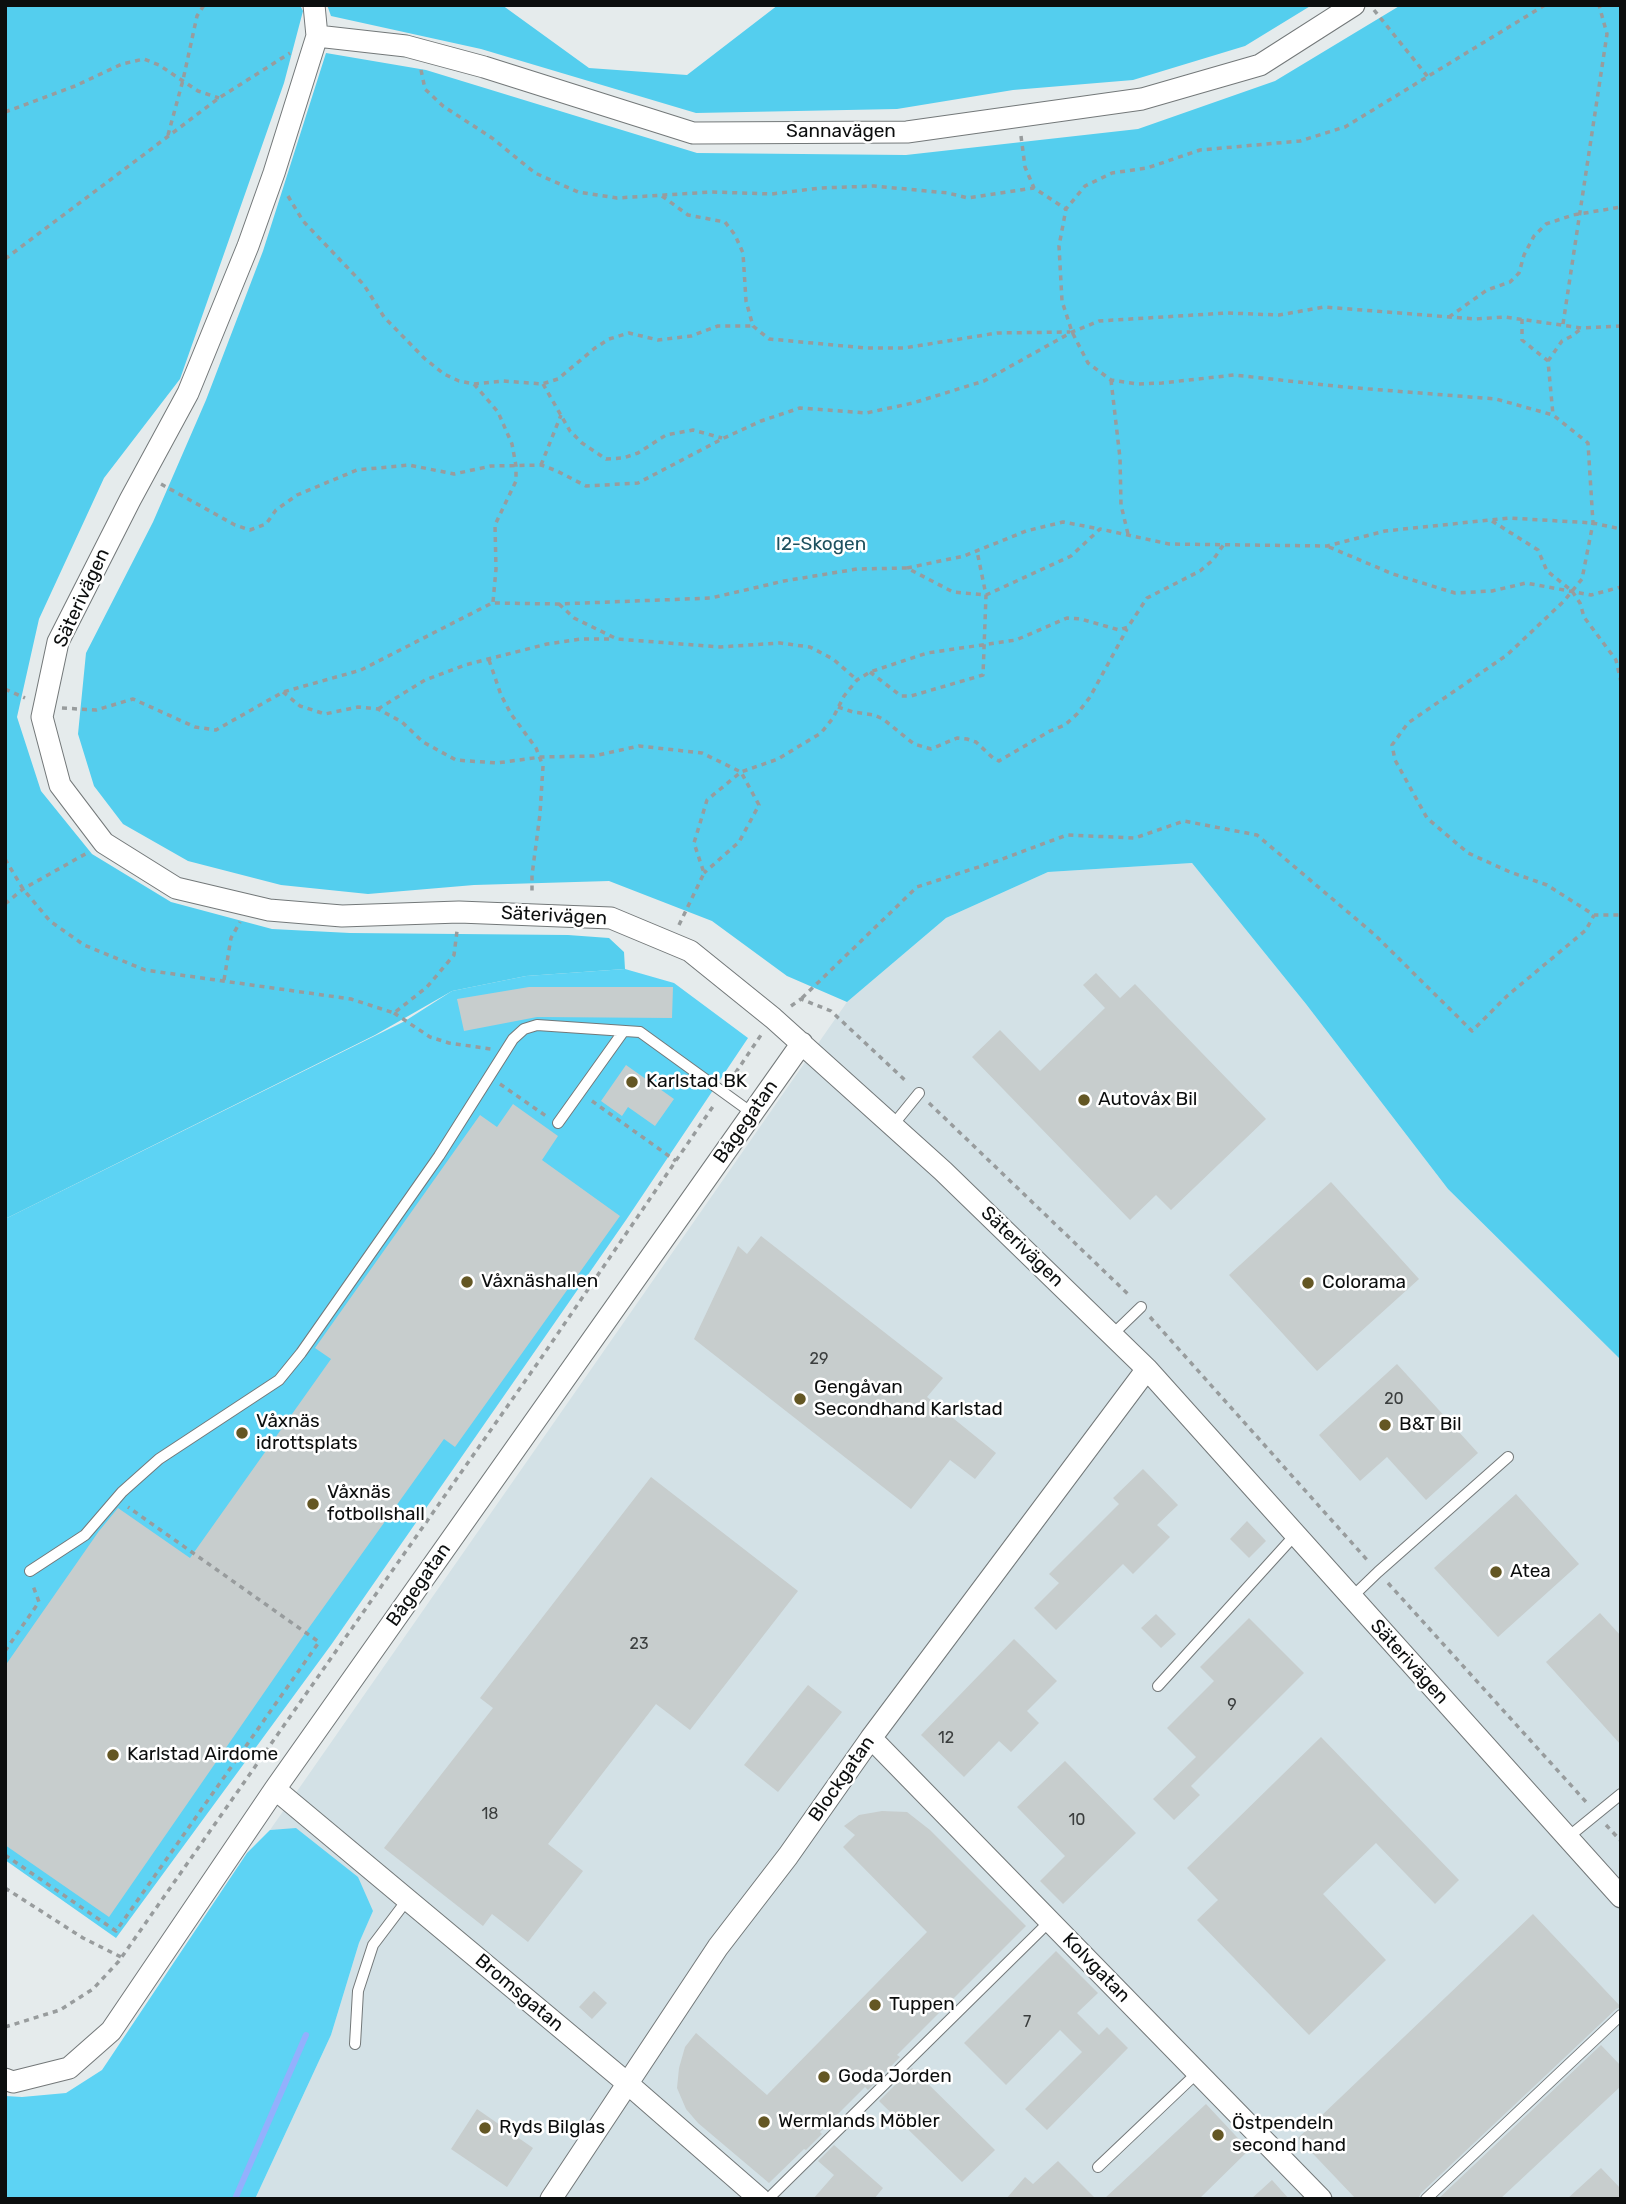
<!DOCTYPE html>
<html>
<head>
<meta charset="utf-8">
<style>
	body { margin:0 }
	#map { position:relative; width:1626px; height:2204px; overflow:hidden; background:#e5ebec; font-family:Rubik,sans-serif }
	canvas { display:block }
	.frame { position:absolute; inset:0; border:7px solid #0c0e0e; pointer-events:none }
</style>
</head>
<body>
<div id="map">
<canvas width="1626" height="2204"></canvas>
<div class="frame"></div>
</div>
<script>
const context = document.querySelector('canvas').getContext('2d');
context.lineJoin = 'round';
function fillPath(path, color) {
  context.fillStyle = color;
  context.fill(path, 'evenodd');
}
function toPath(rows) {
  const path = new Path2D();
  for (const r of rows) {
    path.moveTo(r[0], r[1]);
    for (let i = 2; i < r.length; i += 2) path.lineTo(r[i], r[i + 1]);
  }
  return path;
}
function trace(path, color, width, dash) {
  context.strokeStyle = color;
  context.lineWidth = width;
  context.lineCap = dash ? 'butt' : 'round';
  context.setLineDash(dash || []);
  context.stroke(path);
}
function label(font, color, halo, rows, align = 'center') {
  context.font = font + ' Rubik,sans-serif';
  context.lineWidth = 5;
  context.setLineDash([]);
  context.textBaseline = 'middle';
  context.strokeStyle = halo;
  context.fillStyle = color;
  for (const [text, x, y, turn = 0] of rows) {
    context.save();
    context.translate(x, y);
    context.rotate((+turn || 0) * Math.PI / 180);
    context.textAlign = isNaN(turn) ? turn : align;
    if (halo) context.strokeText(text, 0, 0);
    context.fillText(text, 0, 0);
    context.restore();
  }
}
const built = toPath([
	[1192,863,1306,1004,1448,1189,1621,1360,1621,2199,255,2199,331,2035,359,1943,373,1911,296,1829,270,1830,847,1002,946,918,1048,872]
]);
const green = toPath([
	[625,969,674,983,748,1038,626,1220,331,1645,116,1938,5,1860,5,1219,405,1021,452,991,526,976],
	[296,1828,358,1877,373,1911,359,1943,331,2035,255,2199,5,2199,5,2096,22,2097,66,2093,102,2070,247,1853,270,1830]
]);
const forest = toPath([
	[5,5,300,5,303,11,284,83,180,379,104,478,39,619,17,717,41,791,92,854,171,902,272,929,350,933,568,935,609,938,624,952,625,969,526,976,452,991,375,1035,5,1219],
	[327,5,502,5,589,68,687,75,778,5,1312,5,1245,46,1133,80,1013,90,897,109,696,113,481,49,331,16],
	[1401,5,1621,5,1621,1360,1448,1189,1306,1004,1192,863,1048,872,946,918,847,1002,787,976,712,921,609,881,474,885,368,894,281,885,188,861,123,824,94,786,78,734,86,653,153,522,206,400,263,251,326,53,426,70,697,153,906,155,1138,129,1275,81]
]);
const stream = toPath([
	[235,2199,306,2035]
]);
const building = toPath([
	[1096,973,1120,998,1135,984,1266,1119,1171,1210,1156,1195,1130,1220,972,1057,1000,1030,1040,1071,1105,1008,1083,985],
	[529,987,673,987,672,1018,537,1017,464,1031,457,999],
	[626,1065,674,1099,655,1126,628,1107,622,1116,601,1101],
	[513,1104,558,1136,542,1160,620,1216,455,1447,444,1439,308,1629,109,1917,5,1845,5,1666,99,1531,118,1508,190,1558,331,1359,315,1348,480,1115,497,1127],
	[1331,1182,1419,1279,1317,1371,1229,1275],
	[761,1236,943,1378,927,1397,996,1453,975,1479,950,1460,911,1509,694,1339,738,1246,747,1254],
	[1397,1364,1478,1453,1426,1500,1387,1457,1360,1481,1319,1435],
	[1143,1469,1178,1505,1157,1525,1170,1537,1133,1574,1123,1564,1056,1630,1034,1608,1059,1583,1049,1574,1119,1504,1113,1498],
	[651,1477,798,1591,690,1730,656,1704,548,1844,583,1871,528,1942,492,1914,483,1926,384,1848,493,1708,480,1698],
	[1516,1494,1579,1564,1498,1637,1434,1568],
	[1247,1521,1266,1541,1249,1558,1230,1539],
	[1600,1613,1621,1636,1621,1745,1546,1662],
	[1156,1614,1176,1634,1161,1648,1141,1628],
	[1249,1618,1304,1673,1191,1786,1200,1795,1174,1820,1153,1799,1196,1757,1167,1728,1214,1681,1200,1667],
	[1014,1639,1057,1681,1027,1711,1039,1723,1011,1752,999,1741,964,1777,921,1735],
	[808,1685,842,1712,778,1792,744,1765],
	[1321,1737,1459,1880,1435,1904,1376,1843,1323,1894,1386,1960,1309,2035,1197,1920,1218,1900,1187,1868],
	[1065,1761,1136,1833,1063,1904,1040,1881,1065,1856,1017,1807],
	[882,1811,907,1812,930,1830,1026,1926,897,2055,900,2057,868,2090,865,2087,820,2132,822,2134,806,2150,804,2149,769,2183,698,2123,686,2109,677,2088,679,2068,685,2047,696,2033,767,2095,927,1932,843,1847,855,1835,844,1826,859,1815],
	[1533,1914,1621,2007,1616,2009,1421,2193,1418,2199,1356,2199,1298,2138],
	[1056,1951,1098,1993,1077,2013,1099,2035,1107,2027,1128,2048,1047,2130,1025,2109,1082,2052,1060,2030,1006,2085,964,2043],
	[594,1991,607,2003,592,2019,579,2007],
	[1601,2045,1621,2066,1621,2086,1500,2199,1438,2199],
	[912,2068,995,2150,962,2182,879,2101],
	[1206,2104,1249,2150,1199,2199,1104,2199],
	[477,2109,533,2148,507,2187,451,2149],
	[834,2145,883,2188,874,2199,813,2199,834,2175,818,2161],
	[1058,2161,1096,2199,1006,2199,1025,2177,1033,2184],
	[1601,2168,1621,2189,1621,2199,1567,2199],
	[1272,2180,1289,2199,1251,2199]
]);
const path = toPath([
	[1545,5,1345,127,1300,141,1200,150,1147,168,1112,173,1085,186,1066,209,1059,246,1062,301,1072,332,1088,363,1111,380,1138,384,1162,383,1234,375,1344,387,1496,399,1553,415,1588,443,1593,523,1582,579,1564,601,1507,655,1408,723,1392,745,1395,760,1427,818,1468,853,1510,872,1547,885,1594,915,1621,915],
	[1374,10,1428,77],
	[421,70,425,89,443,106,492,138,535,173,578,192,617,198,712,192,772,194,820,188,874,186,948,193,968,198,1034,188],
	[5,112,75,86,122,64,144,59,159,65,198,91,219,98],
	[168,135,183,80,197,16,204,5],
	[1021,136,1025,167,1034,188,1066,209],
	[288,196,303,221,364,285,384,317,424,358,444,374,459,381,474,384,503,381,542,384,558,379,595,348,609,339,629,333,658,340,691,336,718,326,753,326],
	[662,196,688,215,725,222,735,235,743,253,746,301,753,326,769,339,866,348,904,348,997,333,1070,332],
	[5,259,219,98,290,53],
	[1449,317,1487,290,1510,282,1519,273,1524,255,1534,236,1546,224,1573,215,1621,207],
	[1522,319,1522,340,1548,361,1553,415],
	[1563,324,1607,34,1599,5],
	[1548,361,1562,341,1572,336,1582,328],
	[1111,380,1120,458,1121,505,1128,534],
	[474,384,498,412,512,444,516,466,516,481,495,525,496,569,493,602],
	[543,384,570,431,582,443,606,459,623,458,638,453,666,435,693,430,722,438],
	[541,465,561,415],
	[161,484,235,525,250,530,266,524,276,510,297,495,357,470,409,465,454,474,491,466,541,465,557,471,586,486,638,483,724,438,761,421,800,408,866,413,913,403,984,381,1072,332,1099,321,1227,313,1279,315,1324,307,1475,319,1505,317,1582,328,1621,326],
	[1492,521,1538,550,1547,571,1572,591,1580,603,1584,617,1616,660,1621,682],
	[1329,547,1393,574,1455,593,1492,591,1526,583,1591,595,1621,587],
	[907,568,964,556,1026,531,1063,522,1100,529],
	[559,604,574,618,617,639,720,647,780,643,810,647,833,659,857,680],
	[489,660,501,695,511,714,536,748,543,766,540,814,532,875,532,895],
	[870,672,901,696,911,696,983,675,986,595,977,551],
	[5,689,25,698],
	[283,692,300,706,325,714,358,707,378,709,402,722,423,742,456,760,497,763,541,757,594,756,639,746,702,753,741,772,759,805,739,842,704,873],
	[838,707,853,712,874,715,883,719,914,744,931,749,957,738,967,739,976,742,993,758,999,761,1050,731,1065,725,1077,714,1090,697,1127,629],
	[62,708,96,710,133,699,195,727,216,730,283,692,361,670,492,603,559,604,711,598,784,581,857,569,907,568,953,592,986,595,1071,556,1100,529,1169,544,1327,546,1385,531,1509,518,1593,523,1621,529],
	[378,709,425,680,465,665,547,644,581,639,614,639],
	[5,859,23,889,50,921,84,945,145,970,351,999,394,1013,427,987,454,955,457,931],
	[5,904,23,889,87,853],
	[679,925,704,873,694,843,707,800,741,772,778,759,821,733,833,718,844,696,857,680,870,672,927,653,1016,640,1067,618,1081,619,1119,630,1128,627,1147,598,1200,571,1213,560,1224,544],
	[224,980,231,938,240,922],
	[802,998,917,887,997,861,1067,835,1135,838,1184,821,1257,835,1375,935,1472,1031,1507,996,1586,930,1594,915],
	[791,1006,801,999,831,1011,908,1083],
	[394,1013,430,1037,449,1043,491,1049],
	[730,1081,761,1035],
	[500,1084,546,1116],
	[592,1101,676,1161],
	[929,1103,1130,1296],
	[1150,1317,1369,1562],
	[1388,1583,1587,1803],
	[5,1651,39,1602,32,1583],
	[1606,1825,1621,1841],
	[5,1855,116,1931,319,1642,128,1507],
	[5,1888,83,1938,121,1957],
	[5,2027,60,2010,93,1989,119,1961,537,1364,714,1105]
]);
const lane = toPath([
	[558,1123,623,1032],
	[893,1125,919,1093],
	[1112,1335,1141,1307],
	[30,1571,85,1535,122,1492,159,1459,279,1380,301,1353,439,1156,513,1039,524,1029,537,1025,640,1032,752,1113],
	[1351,1598,1378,1572,1508,1457],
	[1158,1686,1295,1535],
	[1567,1838,1621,1794],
	[355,2044,358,1991,373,1945,407,1900],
	[1098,2167,1198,2072],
	[768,2199,1050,1921],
	[1426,2199,1621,2015]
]);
const street = toPath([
	[314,5,317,36,274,173,248,246,188,393,130,500,58,642,42,717,60,785,104,843,176,888,269,910,342,916,459,912,611,918,690,951,773,1018,943,1171,1147,1369,1621,1897],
	[317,36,406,46,484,67,693,133,907,132,1142,99,1260,65,1354,5],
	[871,1738,1321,2199],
	[275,1789,627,2083,760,2199],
	[5,2079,13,2082,69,2068,111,2031,275,1789,802,1043],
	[551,2199,718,1947,788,1856,871,1738,1147,1369]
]);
const markers = [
	[632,1082,7,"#645724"],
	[1084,1100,7,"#645724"],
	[467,1282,7,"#645724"],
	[1308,1283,7,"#645724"],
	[800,1399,7,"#645724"],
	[1385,1425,7,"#645724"],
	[242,1433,7,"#645724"],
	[313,1504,7,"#645724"],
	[1496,1572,7,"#645724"],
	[113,1755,7,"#645724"],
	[875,2005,7,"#645724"],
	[824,2077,7,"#645724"],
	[764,2122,7,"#645724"],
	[485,2128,7,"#645724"],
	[1218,2135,7,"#645724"]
];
const numberNames = [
	["29",819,1359],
	["20",1394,1399],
	["23",639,1644],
	["9",1232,1705],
	["12",946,1738],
	["18",490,1814],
	["10",1077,1820],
	["7",1027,2022]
];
const streetNames = [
	["Sannavägen",841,132],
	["Säterivägen",82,598,-65],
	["Säterivägen",554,916,3],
	["Bågegatan",746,1122,-55],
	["Säterivägen",1022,1247,44],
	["Bågegatan",419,1585,-55],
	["Säterivägen",1409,1662,48],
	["Blockgatan",842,1779,-55],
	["Kolvgatan",1096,1968,46],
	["Bromsgatan",519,1993,40]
];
const parkNames = [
	["I2-Skogen",821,545]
];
const poiNames = [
	["Karlstad BK",646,1082],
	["Autovåx Bil",1098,1100],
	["Våxnäshallen",481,1282],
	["Colorama",1322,1283],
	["Gengåvan",814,1388],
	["Secondhand Karlstad",814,1410],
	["Våxnäs",256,1422],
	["idrottsplats",256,1444],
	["B&T Bil",1399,1425],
	["Våxnäs",327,1493],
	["fotbollshall",327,1515],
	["Atea",1510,1572],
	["Karlstad Airdome",127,1755],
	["Tuppen",889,2005],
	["Goda Jorden",838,2077],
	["Wermlands Möbler",778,2122],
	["Östpendeln",1232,2124],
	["second hand",1232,2146],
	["Ryds Bilglas",499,2128]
];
fillPath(built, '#d3e1e6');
fillPath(green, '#5dd3f4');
fillPath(forest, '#54ceee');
trace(stream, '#93b0fd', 6);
fillPath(building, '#c7cdcd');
trace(lane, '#737879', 12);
trace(street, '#737879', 23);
trace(path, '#989c9d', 3.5, [5, 5]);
trace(lane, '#fff', 10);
trace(street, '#fff', 21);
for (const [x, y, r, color] of markers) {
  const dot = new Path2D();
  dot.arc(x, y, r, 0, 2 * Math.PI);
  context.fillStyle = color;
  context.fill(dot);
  trace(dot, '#fff', 2.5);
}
label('16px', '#3b3e3e', null, numberNames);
label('19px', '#0c0e0e', '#fff', streetNames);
label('19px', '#1e515f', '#fff', parkNames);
label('19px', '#0c0e0e', '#fff', poiNames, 'left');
</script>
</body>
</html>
